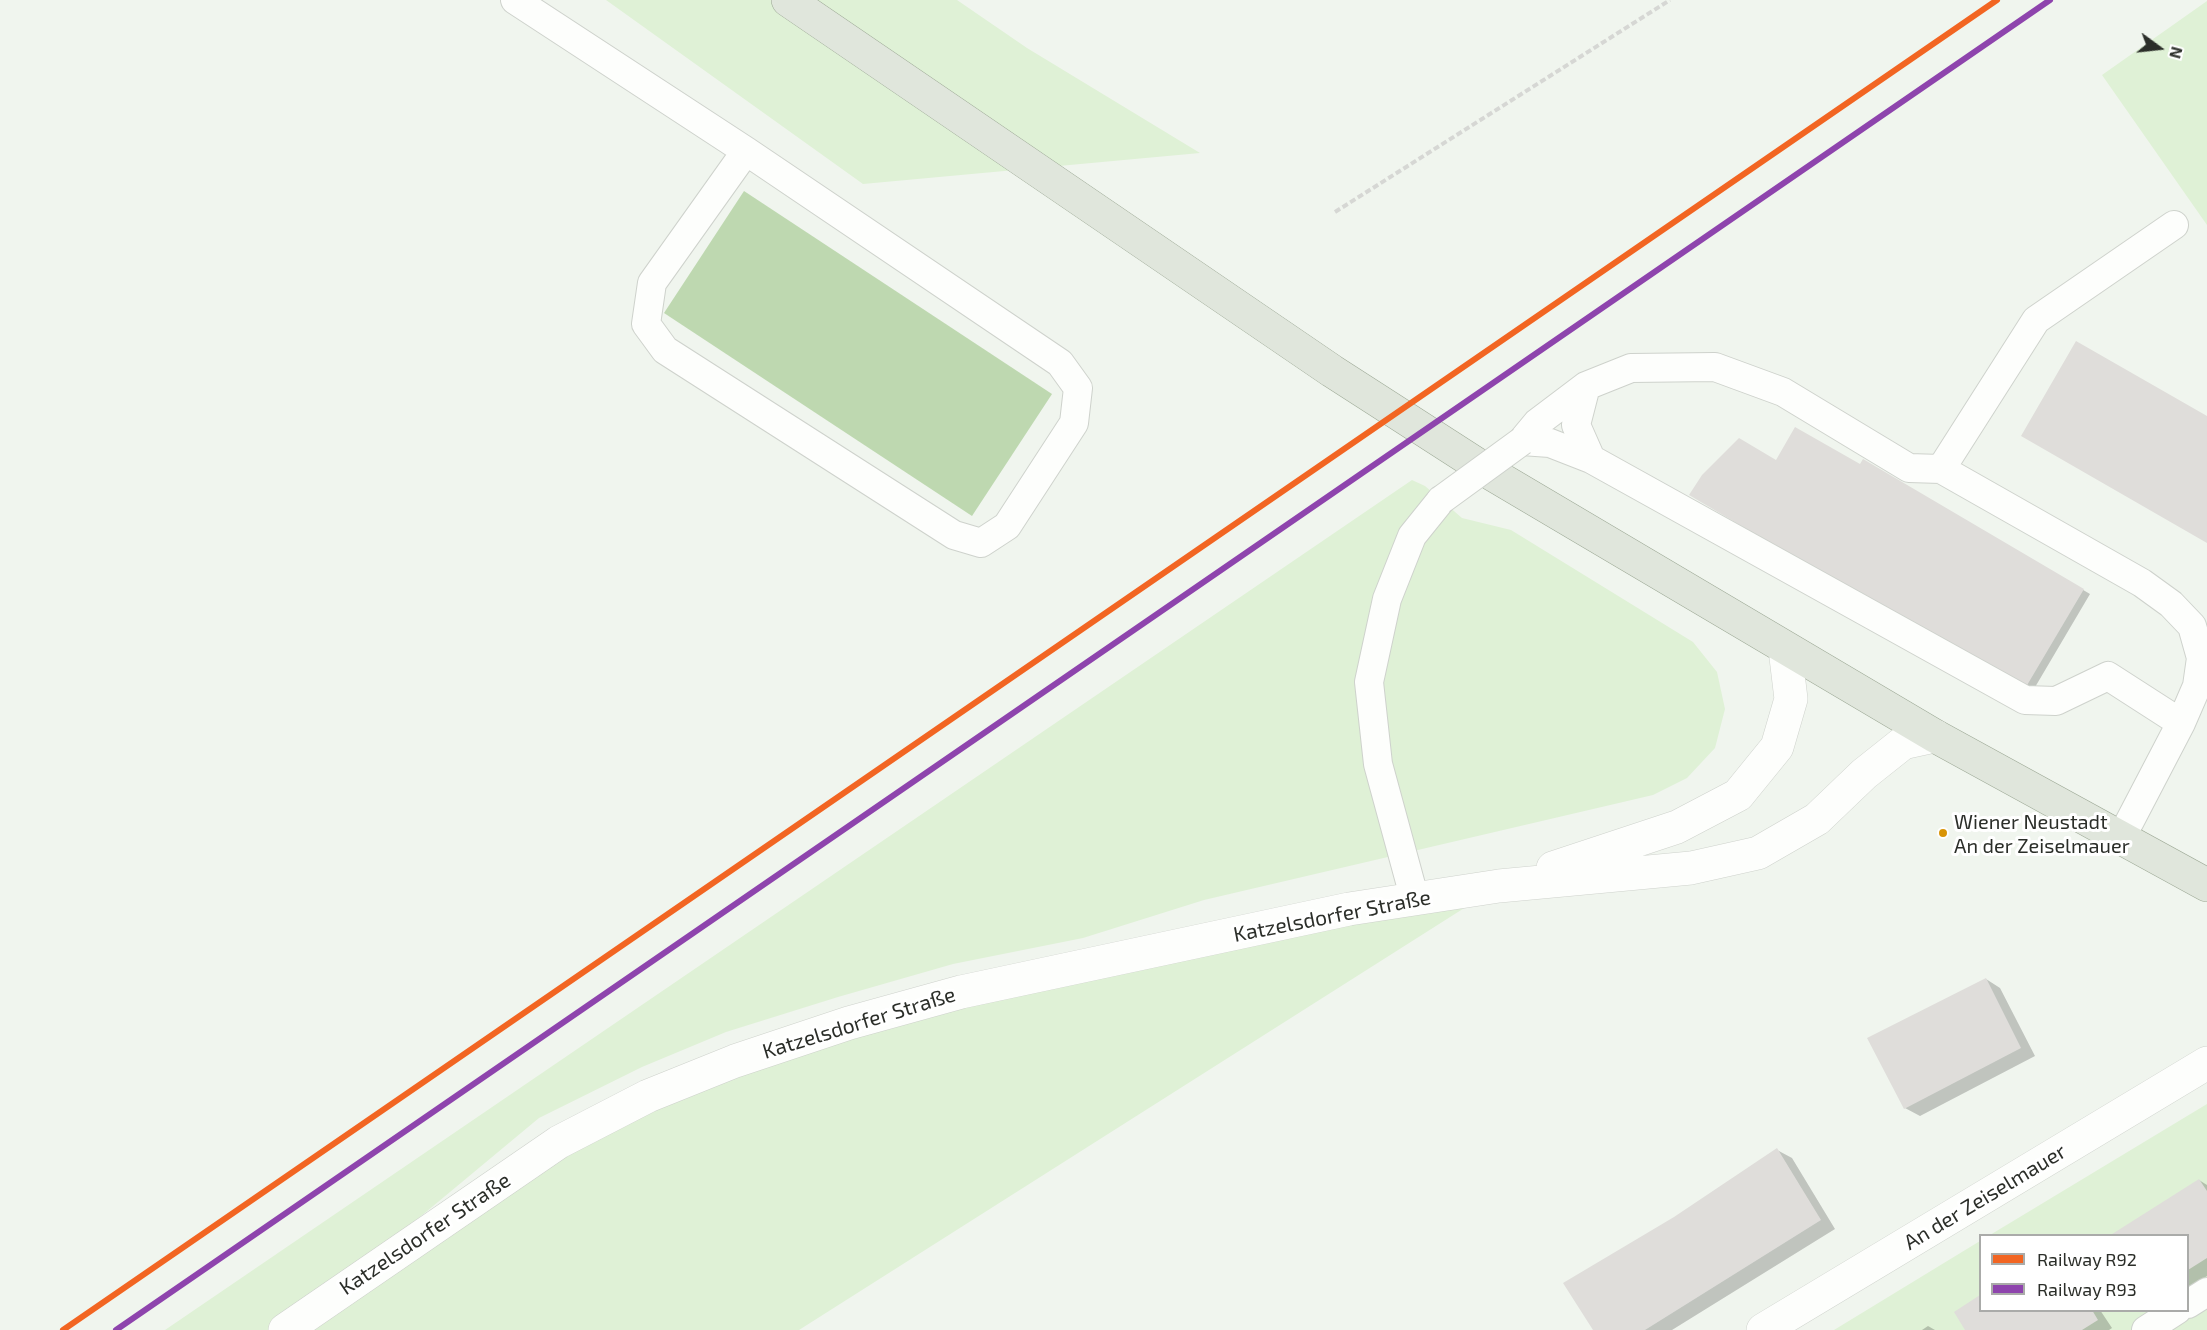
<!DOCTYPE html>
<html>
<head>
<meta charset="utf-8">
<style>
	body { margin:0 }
	#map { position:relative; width:2207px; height:1330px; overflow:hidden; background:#f0f5ee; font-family:"Exo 2",sans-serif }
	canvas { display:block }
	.legend { position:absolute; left:1979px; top:1234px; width:210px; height:78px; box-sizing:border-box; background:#fff; border:2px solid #aaaba9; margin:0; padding:8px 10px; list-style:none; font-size:18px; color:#2b2e29 }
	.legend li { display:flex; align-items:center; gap:12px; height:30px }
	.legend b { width:30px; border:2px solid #aaaba9 }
	.north { position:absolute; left:2129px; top:18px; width:60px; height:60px; -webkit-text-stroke:4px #fff; paint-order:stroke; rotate:105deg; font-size:16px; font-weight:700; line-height:24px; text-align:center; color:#2b2e29 }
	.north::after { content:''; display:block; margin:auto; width:21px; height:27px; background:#2b2e29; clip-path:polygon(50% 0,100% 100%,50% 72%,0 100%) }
</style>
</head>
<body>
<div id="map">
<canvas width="2207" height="1330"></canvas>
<ul class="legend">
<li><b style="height:8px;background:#f26522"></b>Railway R92</li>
<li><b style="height:8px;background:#8e44ad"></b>Railway R93</li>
</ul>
<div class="north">N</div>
</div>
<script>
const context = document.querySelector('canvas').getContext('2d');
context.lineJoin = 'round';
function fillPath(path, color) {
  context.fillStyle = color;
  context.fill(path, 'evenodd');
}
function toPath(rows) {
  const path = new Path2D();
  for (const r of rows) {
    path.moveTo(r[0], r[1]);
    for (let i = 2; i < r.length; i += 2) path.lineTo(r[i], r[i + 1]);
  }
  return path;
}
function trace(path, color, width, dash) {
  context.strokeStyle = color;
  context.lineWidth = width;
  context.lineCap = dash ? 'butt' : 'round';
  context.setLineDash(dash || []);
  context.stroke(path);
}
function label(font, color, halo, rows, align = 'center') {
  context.font = font + ' "Exo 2",sans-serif';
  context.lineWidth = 6;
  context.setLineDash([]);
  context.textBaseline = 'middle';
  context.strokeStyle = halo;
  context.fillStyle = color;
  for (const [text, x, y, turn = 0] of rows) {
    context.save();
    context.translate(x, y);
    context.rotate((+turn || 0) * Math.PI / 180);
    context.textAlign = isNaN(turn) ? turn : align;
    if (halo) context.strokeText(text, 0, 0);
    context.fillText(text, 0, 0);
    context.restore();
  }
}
const green = toPath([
	[606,0,957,0,1027,48,1200,153,863,184],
	[2207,1,2207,225,2102,75],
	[1412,480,1425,486,1462,518,1511,530,1693,642,1717,672,1725,709,1715,748,1687,778,1653,795,1204,900,1083,938,953,964,838,997,726,1032,642,1067,539,1118,284,1330,165,1330],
	[1499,886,799,1330,285,1330,559,1142,849,1023],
	[2207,1104,2207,1330,1834,1330,1980,1241,1980,1310,2188,1310,2188,1236,1990,1235]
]);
const water = toPath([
	[744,191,1052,394,972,516,664,313]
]);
const shadow = toPath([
	[1776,461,1861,466,1864,461,2090,594,2031,694],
	[1986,979,2000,988,2035,1056,1920,1116,1905,1108],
	[1777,1150,1792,1158,1835,1229,1672,1330,1594,1330,1675,1218],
	[2199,1180,2207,1185,2207,1276,2188,1288,2188,1236],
	[1980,1297,1980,1310,2100,1310,2112,1328,2109,1330,1967,1330,1956,1313],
	[1928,1326,1935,1330,1922,1330]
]);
const building = toPath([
	[2076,341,2207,416,2207,543,2021,436],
	[1795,427,1860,464,1863,459,2084,589,2023,692,1689,495,1702,475,1739,438,1776,460],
	[1986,978,2021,1048,1904,1109,1867,1038],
	[1777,1148,1821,1220,1645,1330,1593,1330,1563,1283,1674,1217],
	[2199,1179,2207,1191,2207,1258,2188,1270,2188,1236,2109,1236],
	[1980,1295,1980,1310,2092,1310,2098,1320,2082,1330,1965,1330,1954,1312]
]);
const path = toPath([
	[1335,212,1670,0]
]);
const service = toPath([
	[515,0,746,151,1060,363,1078,388,1074,423,1007,526,981,543,954,535,665,350,646,324,652,283,746,151],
	[1586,386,1576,425,1591,459],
	[1522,441,1537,423,1586,386,1631,368,1715,367,1783,392,1909,468,1941,469,2142,583,2171,604,2192,626,2201,658,2197,686,2181,723,2121,838],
	[1522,441,1550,443,1591,459,2025,700,2056,701,2108,676,2181,723],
	[1941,469,2036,320,2174,225],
	[1415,900,1378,764,1369,682,1387,599,1412,536,1441,500],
	[2188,1304,2207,1292],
	[2146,1330,2177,1310]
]);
const minor = toPath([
	[1763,1330,2207,1063]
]);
const tertiary = toPath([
	[1553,868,1677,827,1738,795,1777,747,1791,699,1785,649],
	[285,1330,559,1142,648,1096,735,1061,849,1023,961,992,1349,909,1499,886,1691,868,1758,853,1817,819,1864,774,1903,743,1935,736]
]);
const primary = toPath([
	[788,0,1332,371,1492,474,1935,736,2207,885]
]);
const serviceBridge = toPath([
	[1441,500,1522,441]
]);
const rail1 = toPath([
	[63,1330,1997,0]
]);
const rail2 = toPath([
	[116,1330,2050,0]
]);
const markers = [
	[1943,833,5,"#d89406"]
];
const busNames = [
	["Wiener Neustadt",1954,822],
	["An der Zeiselmauer",1954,846]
];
const streetNames = [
	["Katzelsdorfer Straße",1332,916,-11],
	["Katzelsdorfer Straße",859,1023,-17],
	["An der Zeiselmauer",1985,1197,-31],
	["Katzelsdorfer Straße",425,1234,-34]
];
fillPath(green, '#dff1d6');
fillPath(water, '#bed8b0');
fillPath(shadow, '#0003');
fillPath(building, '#dfddda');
trace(service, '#ced2cc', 30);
trace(minor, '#ced2cc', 34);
trace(tertiary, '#ced2cc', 34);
trace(primary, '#9da996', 34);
trace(path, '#d6d7d4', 4, [6, 3]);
trace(service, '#fdfefc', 28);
trace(minor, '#fdfefc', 33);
trace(tertiary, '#fdfefc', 33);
trace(primary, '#e0e6dc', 33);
trace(serviceBridge, '#ced2cc', 30, []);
trace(serviceBridge, '#fdfefc', 28);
trace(rail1, '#f26522', 6);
trace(rail2, '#8e44ad', 6);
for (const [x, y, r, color] of markers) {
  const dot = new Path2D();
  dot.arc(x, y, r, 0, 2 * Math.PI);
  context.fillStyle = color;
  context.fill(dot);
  trace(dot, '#fff', 2);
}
label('20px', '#2b2e29', '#fff', busNames, 'left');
label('21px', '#2b2e29', '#fff', streetNames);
</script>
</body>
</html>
